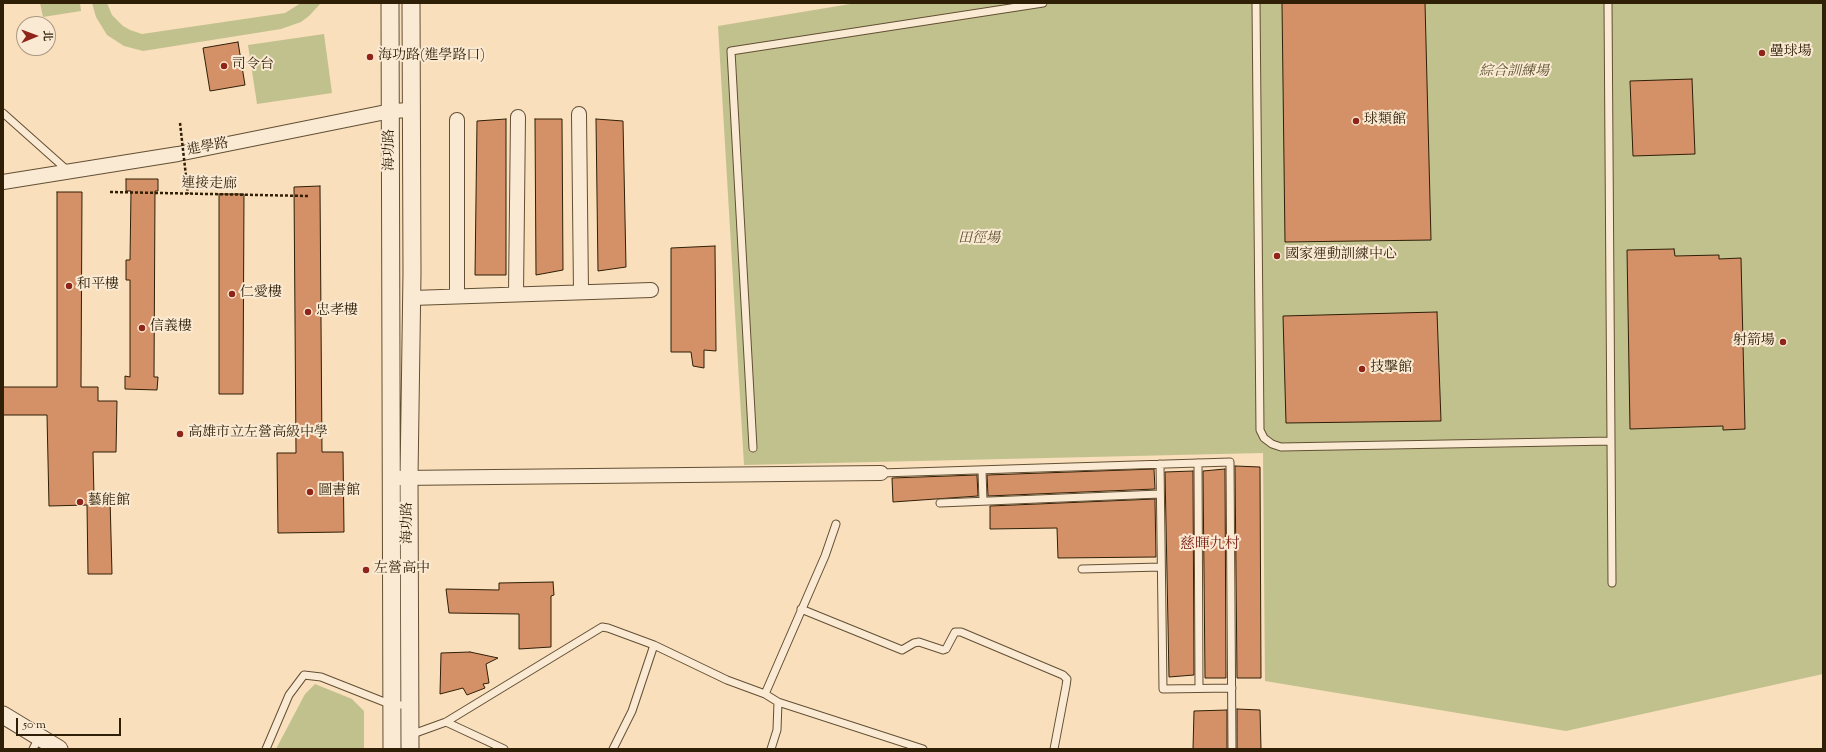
<!DOCTYPE html>
<html>
<head>
<meta charset="utf-8">
<style>
	body { margin:0 }
	#map { position:relative; width:1826px; height:752px; overflow:hidden; background:#f9dfbc; font-family:"Sorts Mill Goudy","Noto Serif TC",serif }
	canvas { display:block }
	.frame { position:absolute; inset:0; border:4px solid #2f1f07; pointer-events:none }
	.north { position:absolute; left:16px; top:16px; width:40px; height:40px; box-sizing:border-box; background:#fbead3; border:1px solid #a99981; border-radius:50%; rotate:89deg; font-size:11px; font-weight:700; line-height:16px; text-align:center; color:#2f1f07 }
	.north::after { content:''; display:block; margin:auto; width:14px; height:18px; background:#8f2418; clip-path:polygon(50% 0,100% 100%,50% 72%,0 100%) }
	.scale { position:absolute; left:16px; top:718px; width:105px; height:18px; box-sizing:border-box; border:2px solid #2f1f07; border-top:0; padding-left:5px; font-size:12px; line-height:14px; white-space:nowrap; color:#2f1f07; -webkit-text-stroke:3px #fbead3; paint-order:stroke }
</style>
</head>
<body>
<div id="map">
<canvas width="1826" height="752"></canvas>
<div class="frame"></div>
<div class="north">北</div>
<div class="scale">50 m</div>
</div>
<script>
const context = document.querySelector('canvas').getContext('2d');
context.lineJoin = 'round';
function fillPath(path, color) {
  context.fillStyle = color;
  context.fill(path, 'evenodd');
}
function toPath(rows) {
  const path = new Path2D();
  for (const r of rows) {
    path.moveTo(r[0], r[1]);
    for (let i = 2; i < r.length; i += 2) path.lineTo(r[i], r[i + 1]);
  }
  return path;
}
function trace(path, color, width, dash) {
  context.strokeStyle = color;
  context.lineWidth = width;
  context.lineCap = dash ? 'butt' : 'round';
  context.setLineDash(dash || []);
  context.stroke(path);
}
function label(font, color, halo, rows, align = 'center') {
  context.font = font + ' "Sorts Mill Goudy","Noto Serif TC",serif';
  context.lineWidth = 4;
  context.setLineDash([]);
  context.textBaseline = 'middle';
  context.strokeStyle = halo;
  context.fillStyle = color;
  for (const [text, x, y, turn = 0] of rows) {
    context.save();
    context.translate(x, y);
    context.rotate((+turn || 0) * Math.PI / 180);
    context.textAlign = isNaN(turn) ? turn : align;
    if (halo) context.strokeText(text, 0, 0);
    context.fillText(text, 0, 0);
    context.restore();
  }
}
const green = toPath([
	[40,3,80,3,81,11,43,17],
	[92,3,107,3,112,15,123,26,130,30,142,34,285,13,301,3,321,3,309,16,301,22,281,29,143,51,124,46,107,35,96,17],
	[856,3,1823,3,1823,674,1566,731,1265,681,1263,453,744,465,718,26],
	[324,34,332,93,257,104,248,45],
	[315,684,352,699,364,711,364,749,276,749,305,694]
]);
const building = toPath([
	[1282,3,1425,3,1431,240,1285,242,1282,3],
	[238,42,245,85,210,91,203,48,238,42],
	[1692,79,1695,154,1633,156,1630,81,1692,79],
	[506,119,506,275,475,275,477,121,506,119],
	[535,119,562,119,563,270,536,275,535,119],
	[596,119,623,121,626,267,598,271,596,119],
	[126,179,158,179,158,191,155,191,154,377,158,377,157,390,125,389,125,376,130,377,130,280,126,280,126,260,130,260,131,191,126,191,126,179],
	[320,186,322,452,343,452,344,532,278,533,277,453,296,453,294,187,320,186],
	[57,192,82,192,81,387,98,387,98,401,117,401,116,452,93,452,94,498,110,498,112,574,88,574,87,505,49,506,47,415,3,415,3,387,57,387,57,192],
	[219,194,244,194,243,394,219,394,219,194],
	[715,246,716,351,704,350,704,368,693,366,691,352,671,352,671,248,715,246],
	[1674,249,1675,256,1719,255,1719,259,1741,258,1745,429,1723,430,1723,426,1630,429,1627,250,1674,249],
	[1437,312,1441,421,1286,423,1283,316,1437,312],
	[1235,466,1260,467,1261,678,1237,678,1235,466],
	[1154,469,1155,489,988,496,987,475,1154,469],
	[1225,469,1226,678,1205,678,1203,471,1225,469],
	[1193,471,1194,675,1169,677,1165,472,1193,471],
	[977,475,978,496,893,502,892,478,977,475],
	[1155,499,1156,557,1058,558,1057,528,990,529,990,506,1155,499],
	[553,582,554,595,551,596,551,647,519,649,519,614,449,613,446,589,499,590,499,583,553,582],
	[470,652,498,658,486,664,489,683,483,684,485,688,467,695,463,688,440,694,441,653,470,652],
	[1237,709,1260,710,1261,749,1237,749,1237,709],
	[1227,710,1227,749,1193,749,1194,711,1227,710]
]);
const path = toPath([
	[110,192,308,196]
]);
const service = toPath([
	[1256,3,1260,430,1264,438,1272,444,1281,447,1611,441,1608,3],
	[3,113,67,170],
	[1611,441,1612,583],
	[753,448,731,51,1043,3],
	[1198,463,1199,688],
	[1160,464,1163,689,1232,688],
	[982,470,983,501],
	[881,473,1230,462,1232,749],
	[940,503,1160,494],
	[1082,569,1161,567],
	[801,609,902,650,914,643,919,642,943,650,946,649,955,632,961,632,1063,675,1067,679,1066,686,1054,749],
	[765,694,825,556,836,524],
	[446,722,504,749],
	[410,735,446,722,602,627,608,628,654,645,727,680,765,694,778,702,923,749],
	[33,749,39,737],
	[266,749,289,695,304,675,321,677,392,705,410,705],
	[613,749,632,711,654,645],
	[771,749,777,730,778,702]
]);
const minor = toPath([
	[579,114,581,292],
	[457,120,457,296],
	[3,182,178,154,391,111,411,110],
	[516,293,518,117],
	[412,298,651,290],
	[398,478,881,473]
]);
const tertiary = toPath([
	[390,3,392,749],
	[3,715,59,749],
	[410,749,409,477,412,273,411,3]
]);
const pathBridge = toPath([
	[180,123,188,194]
]);
const markers = [
	[1762,53,4,"#8f2418"],
	[370,57,4,"#8f2418"],
	[224,66,4,"#8f2418"],
	[1356,121,4,"#8f2418"],
	[1277,256,4,"#8f2418"],
	[69,286,4,"#8f2418"],
	[232,294,4,"#8f2418"],
	[308,312,4,"#8f2418"],
	[142,328,4,"#8f2418"],
	[1783,342,4,"#8f2418"],
	[1362,369,4,"#8f2418"],
	[180,434,4,"#8f2418"],
	[310,492,4,"#8f2418"],
	[80,502,4,"#8f2418"],
	[366,570,4,"#8f2418"]
];
const poiNames = [
	["壘球場",1770,53],
	["海功路(進學路口)",378,57],
	["司令台",232,66],
	["球類館",1364,121],
	["國家運動訓練中心",1285,256],
	["和平樓",77,286],
	["仁愛樓",240,294],
	["忠孝樓",316,312],
	["信義樓",150,328],
	["射箭場",1775,342,"right"],
	["技擊館",1370,369],
	["高雄市立左營高級中學",188,434],
	["圖書館",318,492],
	["藝能館",88,502],
	["左營高中",374,570]
];
const parkNames = [
	["綜合訓練場",1514,73],
	["田徑場",979,240]
];
const streetNames = [
	["進學路",208,148,-11],
	["海功路",391,150,-90],
	["連接走廊",209,185,1],
	["海功路",409,523,-90]
];
const neighbourhoodNames = [
	["慈暉九村",1210,545]
];
fillPath(green, '#c1c18e');
fillPath(building, '#d49067');
trace(building, '#2f1f07', 1);
trace(service, '#624f34', 9);
trace(minor, '#624f34', 16);
trace(tertiary, '#624f34', 19);
trace(path, '#2f1f07', 2.5, [3, 2]);
trace(service, '#fbead3', 7);
trace(minor, '#fbead3', 14);
trace(tertiary, '#fbead3', 17);
trace(pathBridge, '#2f1f07', 2.5, [3, 2]);
for (const [x, y, r, color] of markers) {
  const dot = new Path2D();
  dot.arc(x, y, r, 0, 2 * Math.PI);
  context.fillStyle = color;
  context.fill(dot);
  trace(dot, '#fbead3', 1.5);
}
label('14px', '#2f1f07', '#fbead3', poiNames, 'left');
label('italic 14px', '#5b5030', '#fbead3', parkNames);
label('14px', '#2f1f07', '#fbead3', streetNames);
label('15px', '#7a1f14', '#fbead3', neighbourhoodNames);
</script>
</body>
</html>
